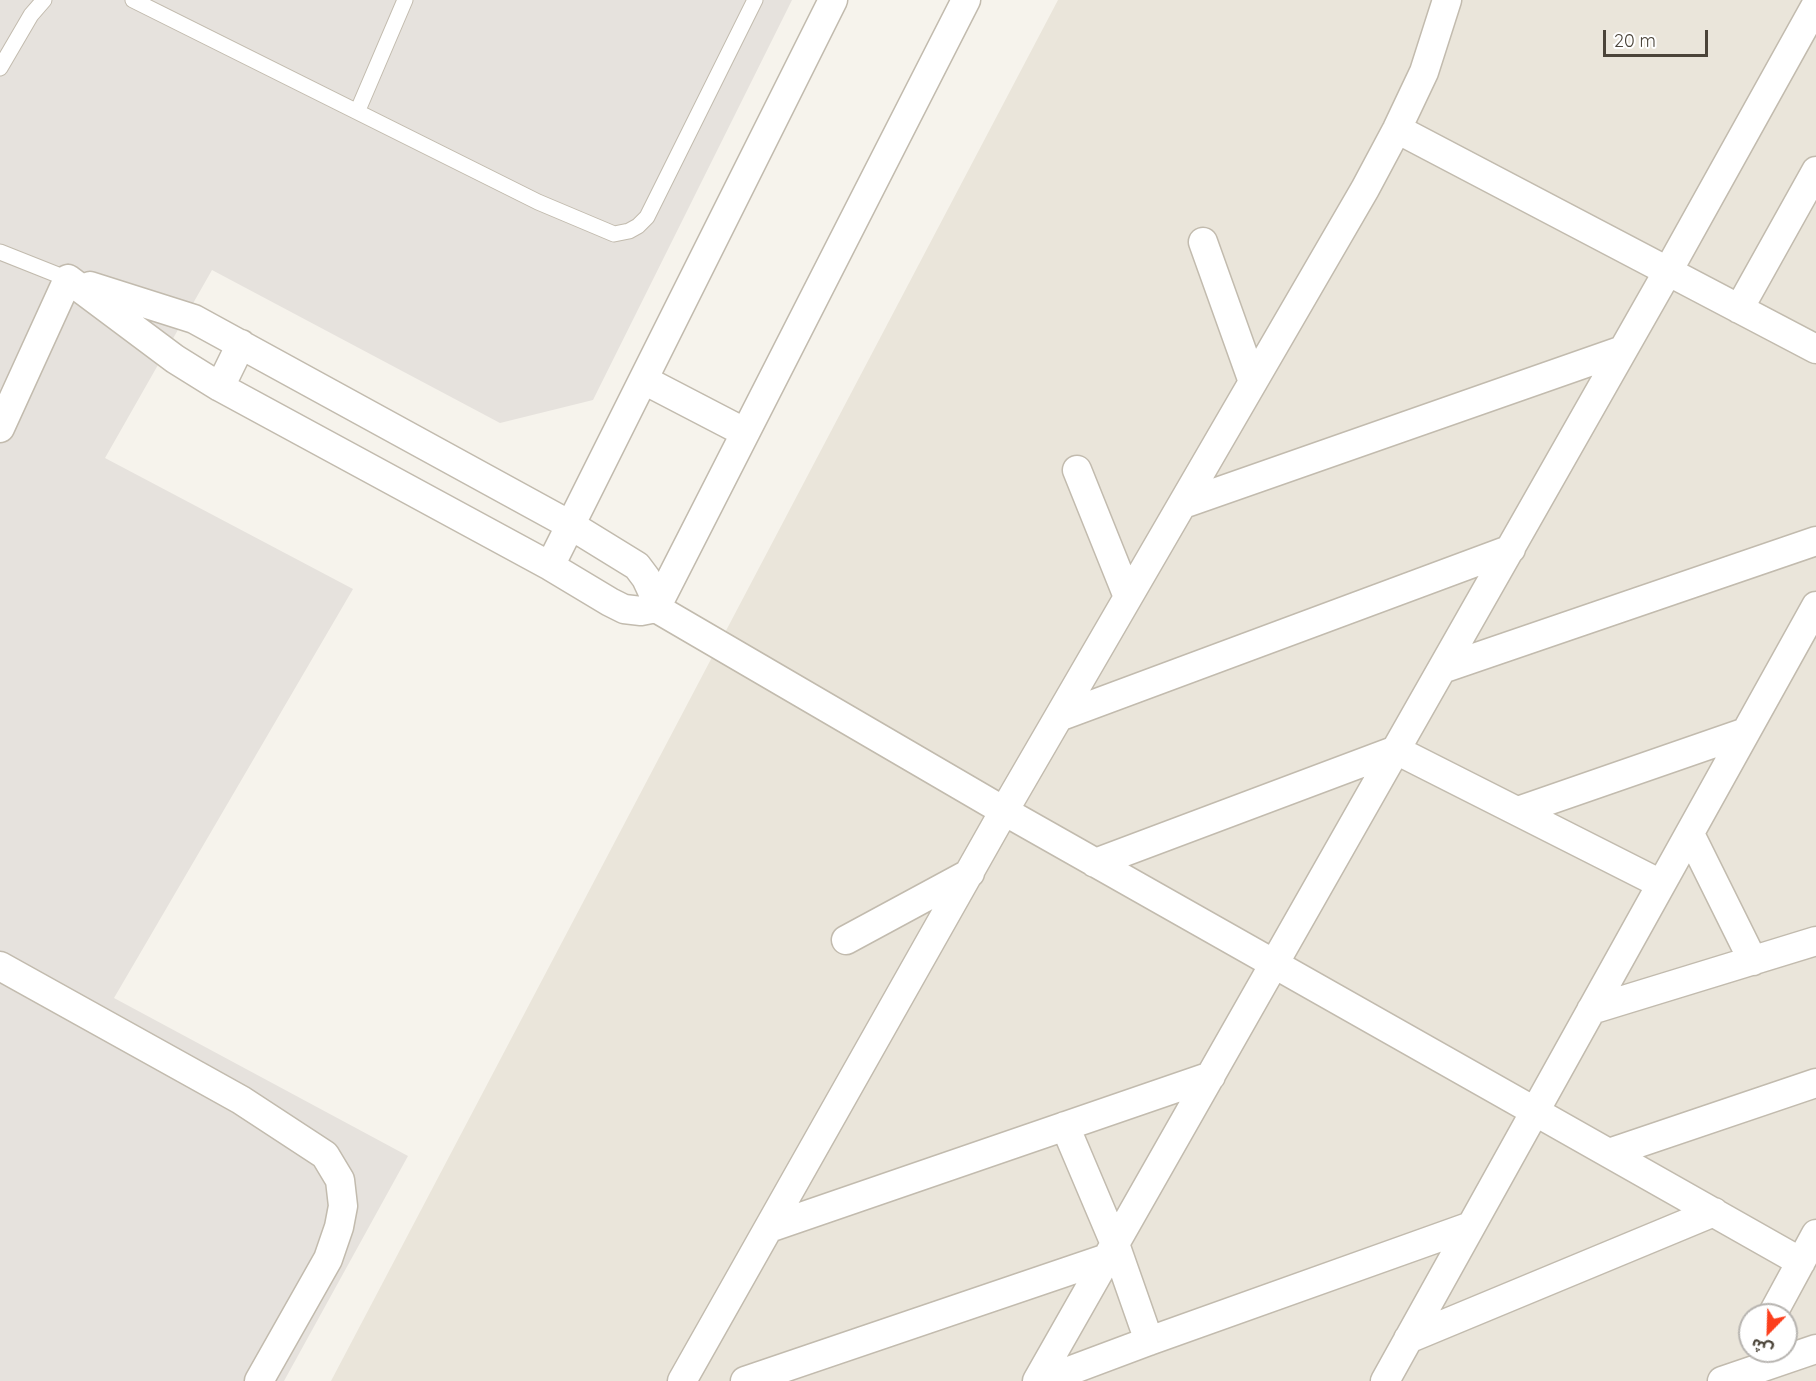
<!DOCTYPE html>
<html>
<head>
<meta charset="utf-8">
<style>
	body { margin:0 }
	#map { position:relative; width:1816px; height:1381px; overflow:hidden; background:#f6f3ec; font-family:Quicksand,"Noto Sans Arabic",sans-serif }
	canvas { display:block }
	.north { position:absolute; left:1738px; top:1303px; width:60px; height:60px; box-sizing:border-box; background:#fff; border:2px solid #b7b4b0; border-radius:50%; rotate:203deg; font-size:16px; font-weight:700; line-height:24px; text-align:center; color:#4b4439 }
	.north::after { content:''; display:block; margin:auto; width:21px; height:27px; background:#fc3f1d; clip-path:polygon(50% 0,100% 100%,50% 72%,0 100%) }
	.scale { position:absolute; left:1603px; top:30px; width:105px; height:27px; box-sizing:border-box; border:3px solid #4b4439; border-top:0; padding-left:8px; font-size:18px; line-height:21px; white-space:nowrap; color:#4b4439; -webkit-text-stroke:4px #fff; paint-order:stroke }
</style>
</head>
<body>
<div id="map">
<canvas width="1816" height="1381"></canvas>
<div class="north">ش</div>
<div class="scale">20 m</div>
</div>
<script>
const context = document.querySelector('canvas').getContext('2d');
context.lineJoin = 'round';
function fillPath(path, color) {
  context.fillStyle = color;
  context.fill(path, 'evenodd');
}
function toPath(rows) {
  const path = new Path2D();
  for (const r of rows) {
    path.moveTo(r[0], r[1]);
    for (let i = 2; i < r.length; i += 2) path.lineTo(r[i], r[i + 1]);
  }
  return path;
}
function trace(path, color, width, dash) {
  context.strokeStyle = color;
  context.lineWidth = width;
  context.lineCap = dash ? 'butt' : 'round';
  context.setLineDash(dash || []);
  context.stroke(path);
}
const residential = toPath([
	[1058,0,1816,0,1816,1381,331,1381],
	[1750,1315,1786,1315,1786,1351,1750,1351]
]);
const industrial = toPath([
	[0,0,792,0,593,400,500,423,212,270,105,458,353,589,114,998,408,1156,284,1381,0,1381]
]);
const lane = toPath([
	[133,0,538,202,614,234,629,231,638,226,647,217,755,0],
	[0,68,31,15,44,0],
	[358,110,405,0],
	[0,252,68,279]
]);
const street = toPath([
	[1397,129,1816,349],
	[1203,242,1253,382],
	[68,279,175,359,220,387,550,566,610,602,624,609,641,611,656,608,1004,811,1801,1262],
	[90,286,194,319,572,526,637,566,646,578,653,593,656,608],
	[1739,309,1816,171],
	[644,380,744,432],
	[220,387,241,344],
	[0,428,68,279],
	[1077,470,1128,597],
	[1183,504,1623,350],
	[550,566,833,0],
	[656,608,966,0],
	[1442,669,1816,541],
	[1059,717,1511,549],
	[1518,811,1746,732],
	[1690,834,1753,961],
	[1095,863,1396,750,1661,884],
	[846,940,970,873],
	[0,966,241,1100,325,1155,340,1180,343,1206,339,1227,328,1259,259,1381],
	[1591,1010,1816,941],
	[1065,1126,1115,1244,1149,1341],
	[1609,1153,1816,1083],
	[769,1228,1211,1076],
	[1772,1315,1816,1234],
	[1408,1339,1714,1212],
	[682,1381,1004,811,1365,189,1397,129,1424,72,1447,0],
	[745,1381,1107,1258],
	[1037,1381,1668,271,1816,5],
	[1042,1381,1149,1341,1471,1226],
	[1385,1381,1816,606],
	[1722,1381,1816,1349]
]);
fillPath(residential, '#eae5da');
fillPath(industrial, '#e6e2dd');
trace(lane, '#c2bbae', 17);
trace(street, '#c2bbae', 31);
trace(lane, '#fff', 15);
trace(street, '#fff', 28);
</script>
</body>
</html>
